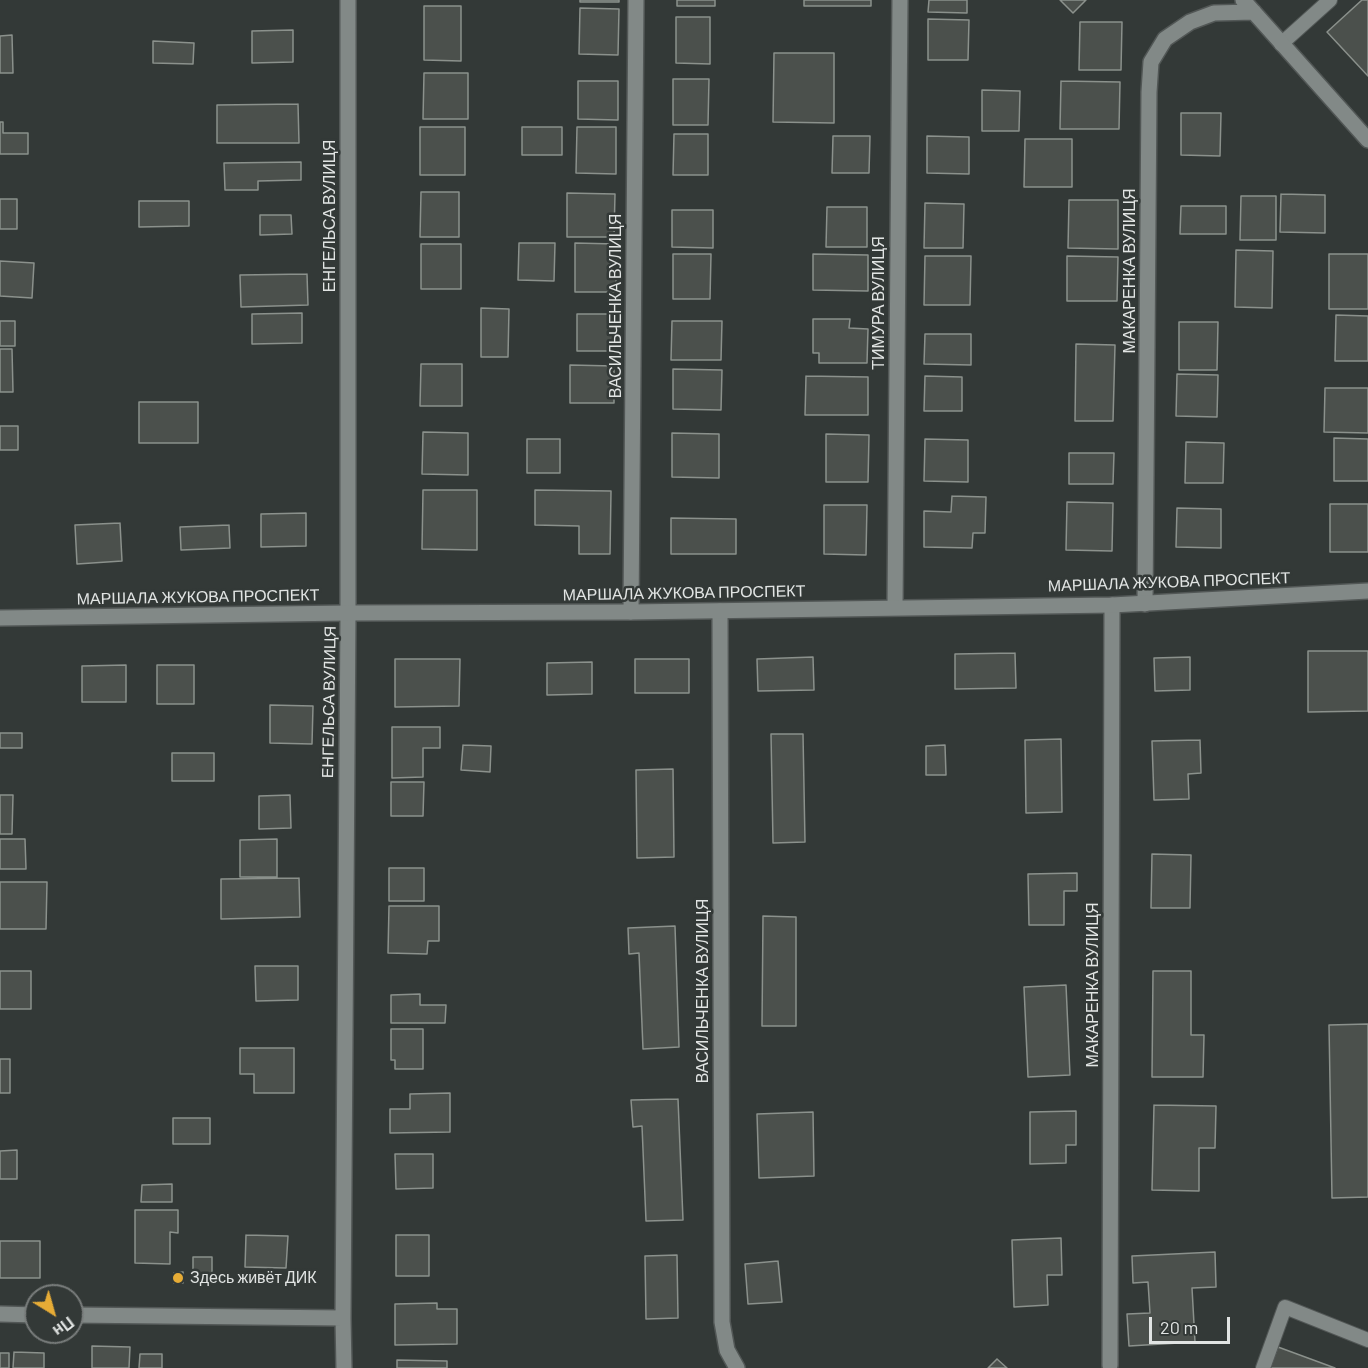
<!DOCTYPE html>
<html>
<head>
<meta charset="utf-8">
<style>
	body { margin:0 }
	#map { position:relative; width:1368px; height:1368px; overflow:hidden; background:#333937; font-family:Barlow,sans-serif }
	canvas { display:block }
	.north { position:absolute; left:24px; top:1284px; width:60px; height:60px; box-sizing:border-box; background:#333937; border:2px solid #797d7c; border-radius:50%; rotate:143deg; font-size:16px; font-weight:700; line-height:24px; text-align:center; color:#e1e4e3 }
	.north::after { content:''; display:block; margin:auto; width:21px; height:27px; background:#e7ac36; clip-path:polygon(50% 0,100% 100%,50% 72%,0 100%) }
	.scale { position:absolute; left:1149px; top:1317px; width:81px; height:27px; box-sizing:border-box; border:3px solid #e1e4e3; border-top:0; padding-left:8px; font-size:18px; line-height:21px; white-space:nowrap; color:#e1e4e3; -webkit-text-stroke:4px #333937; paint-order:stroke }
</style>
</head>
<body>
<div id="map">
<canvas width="1368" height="1368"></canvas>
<div class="north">Пн</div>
<div class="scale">20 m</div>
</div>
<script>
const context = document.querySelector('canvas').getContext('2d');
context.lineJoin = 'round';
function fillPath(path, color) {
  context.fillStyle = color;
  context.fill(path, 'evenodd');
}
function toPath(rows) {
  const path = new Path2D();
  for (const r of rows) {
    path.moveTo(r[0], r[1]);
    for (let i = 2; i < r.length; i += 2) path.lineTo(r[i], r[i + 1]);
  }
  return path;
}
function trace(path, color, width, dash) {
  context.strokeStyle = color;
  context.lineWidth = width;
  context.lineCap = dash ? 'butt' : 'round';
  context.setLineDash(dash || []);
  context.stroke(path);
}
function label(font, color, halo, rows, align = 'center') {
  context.font = font + ' Barlow,sans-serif';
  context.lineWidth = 5;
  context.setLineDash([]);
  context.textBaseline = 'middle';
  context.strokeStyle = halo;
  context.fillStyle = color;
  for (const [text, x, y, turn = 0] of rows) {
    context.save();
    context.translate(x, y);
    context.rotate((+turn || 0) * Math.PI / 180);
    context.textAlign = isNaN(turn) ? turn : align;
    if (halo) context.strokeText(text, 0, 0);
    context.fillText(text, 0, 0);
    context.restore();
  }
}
const building = toPath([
	[580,0,619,0,619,2,580,2,580,0],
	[677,0,715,0,715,6,677,6,677,0],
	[804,0,871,0,871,6,804,6,804,0],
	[929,0,967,0,967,13,928,12,929,0],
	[1060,0,1086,0,1073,13,1060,0],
	[1362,0,1368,0,1368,76,1327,32,1362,0],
	[424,6,461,6,461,61,424,60,424,6],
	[580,8,619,9,618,55,579,54,580,8],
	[676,17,710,17,710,64,676,63,676,17],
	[928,19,969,20,968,60,928,60,928,19],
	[1080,22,1122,22,1121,70,1079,70,1080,22],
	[293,30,293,62,252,63,252,31,293,30],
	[12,35,13,73,0,73,0,36,12,35],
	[153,41,194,43,193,64,153,63,153,41],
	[774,53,834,53,834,123,773,122,774,53],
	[424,73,468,73,468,119,423,119,424,73],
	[673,79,709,79,708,125,673,125,673,79],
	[578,81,618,81,618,120,578,119,578,81],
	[1061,81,1120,82,1119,129,1060,129,1061,81],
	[982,90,1020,91,1019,131,982,131,982,90],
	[298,104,299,143,217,143,217,105,298,104],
	[1181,113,1221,113,1220,156,1181,155,1181,113],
	[0,122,3,122,3,133,28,133,28,154,0,154,0,122],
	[420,127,465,127,465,175,420,175,420,127],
	[522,127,562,127,562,155,522,155,522,127],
	[577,127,616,127,616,174,576,173,577,127],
	[674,134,708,134,708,175,673,175,674,134],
	[833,136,870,136,869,173,832,173,833,136],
	[927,136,969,137,969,174,927,173,927,136],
	[1025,139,1072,139,1072,187,1024,187,1025,139],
	[301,162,301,180,258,181,258,190,225,190,224,163,301,162],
	[421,192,459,192,459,237,420,237,421,192],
	[567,193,615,194,614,237,567,237,567,193],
	[1281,194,1325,195,1325,233,1280,232,1281,194],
	[1241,196,1276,196,1276,240,1240,240,1241,196],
	[0,199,17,199,17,229,0,229,0,199],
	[1069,200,1118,200,1118,249,1068,248,1069,200],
	[139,201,189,201,189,226,139,227,139,201],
	[925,203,964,204,963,248,924,248,925,203],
	[1181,206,1226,206,1226,234,1180,234,1181,206],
	[827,207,867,207,867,247,826,247,827,207],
	[672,210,713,210,713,248,672,247,672,210],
	[260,215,291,215,292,234,260,235,260,215],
	[519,243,555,243,554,281,518,280,519,243],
	[575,243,616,244,616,292,575,292,575,243],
	[421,244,461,244,461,289,421,289,421,244],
	[1236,250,1273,251,1272,308,1235,307,1236,250],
	[673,254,711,254,710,299,673,299,673,254],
	[813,254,868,255,868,291,813,290,813,254],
	[1329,254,1368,254,1368,309,1329,309,1329,254],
	[925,256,971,256,970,305,924,305,925,256],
	[1067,256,1118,257,1117,301,1067,301,1067,256],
	[0,261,34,263,32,298,0,296,0,261],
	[307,274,308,305,241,307,240,275,307,274],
	[481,308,509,309,508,357,481,357,481,308],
	[302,313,302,343,252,344,252,314,302,313],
	[577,314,614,314,613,351,577,351,577,314],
	[1336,315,1368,316,1368,361,1335,361,1336,315],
	[813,319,850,319,849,328,868,329,867,363,819,363,819,353,813,353,813,319],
	[0,321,15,321,15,346,0,346,0,321],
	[672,321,722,321,721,360,671,360,672,321],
	[1179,322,1218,322,1217,370,1179,370,1179,322],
	[925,334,971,334,971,365,924,364,925,334],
	[1076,344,1115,345,1113,421,1075,421,1076,344],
	[0,349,12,349,13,392,0,392,0,349],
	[421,364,462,364,462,406,420,406,421,364],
	[570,365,614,366,614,403,570,403,570,365],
	[673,369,722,370,721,410,673,409,673,369],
	[1177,374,1218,375,1217,417,1176,416,1177,374],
	[806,376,868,377,868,415,805,415,806,376],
	[925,376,962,377,962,411,924,411,925,376],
	[1325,388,1368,388,1368,433,1324,432,1325,388],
	[139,402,198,402,198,443,139,443,139,402],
	[0,426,18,426,18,450,0,450,0,426],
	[423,432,468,433,468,475,422,474,423,432],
	[672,433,719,434,719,478,672,477,672,433],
	[826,434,869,435,868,482,826,482,826,434],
	[1334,438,1368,439,1368,481,1334,481,1334,438],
	[527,439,560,439,560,473,527,473,527,439],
	[925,439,968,440,968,482,924,481,925,439],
	[1186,442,1224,443,1223,483,1185,483,1186,442],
	[1069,453,1114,453,1113,484,1069,484,1069,453],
	[423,490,477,490,477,550,422,549,423,490],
	[535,490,611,491,610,554,579,554,579,526,535,525,535,490],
	[952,496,986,497,985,533,973,533,972,548,924,547,924,511,951,512,952,496],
	[1067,502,1113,503,1112,551,1066,550,1067,502],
	[1330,504,1368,504,1368,552,1330,552,1330,504],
	[824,505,867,505,866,555,824,554,824,505],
	[1177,508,1221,509,1221,548,1176,547,1177,508],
	[306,513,306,546,261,547,261,514,306,513],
	[671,518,736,519,736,554,671,554,671,518],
	[120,523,122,561,77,564,75,525,120,523],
	[229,525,230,548,181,550,180,527,229,525],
	[1308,651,1368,651,1368,711,1308,712,1308,651],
	[1015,653,1016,688,955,689,955,654,1015,653],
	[813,657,814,690,758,691,757,659,813,657],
	[1190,657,1190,690,1155,691,1154,658,1190,657],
	[395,659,460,659,459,706,395,707,395,659],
	[635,659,689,659,689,693,635,693,635,659],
	[592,662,592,694,547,695,547,663,592,662],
	[126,665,126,702,82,702,82,666,126,665],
	[157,665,194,665,194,704,157,704,157,665],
	[270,705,313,706,312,744,270,743,270,705],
	[392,727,440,727,440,748,423,748,423,777,392,778,392,727],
	[0,733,22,733,22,748,0,748,0,733],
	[771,734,803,734,805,842,773,843,771,734],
	[1061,739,1062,812,1026,813,1025,740,1061,739],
	[1200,740,1201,773,1188,774,1189,799,1154,800,1152,741,1200,740],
	[463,745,491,746,490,772,461,770,463,745],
	[945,745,946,775,926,775,926,746,945,745],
	[172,753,214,753,214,781,172,781,172,753],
	[673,769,674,857,637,858,636,770,673,769],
	[391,782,424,782,423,816,391,816,391,782],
	[0,795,13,795,12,834,0,834,0,795],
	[290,795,291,828,259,829,259,796,290,795],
	[0,839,25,839,26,869,0,869,0,839],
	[277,839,277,877,240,877,240,840,277,839],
	[1152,854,1191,855,1190,908,1151,908,1152,854],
	[389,868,424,868,424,901,389,901,389,868],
	[1077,873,1077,891,1064,891,1064,925,1029,925,1028,874,1077,873],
	[299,878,300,917,221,919,221,879,299,878],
	[0,882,47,882,46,929,0,929,0,882],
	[389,906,439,906,439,941,428,941,427,954,388,953,389,906],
	[763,916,796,917,796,1026,762,1026,763,916],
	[675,926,679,1047,643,1049,639,953,629,954,628,928,675,926],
	[255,966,298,966,298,1000,256,1001,255,966],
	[0,971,31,971,31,1009,0,1009,0,971],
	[1153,971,1191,971,1191,1035,1204,1035,1203,1077,1152,1077,1153,971],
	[1066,985,1070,1075,1028,1077,1024,987,1066,985],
	[420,994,420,1005,446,1005,445,1023,391,1023,391,995,420,994],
	[1368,1024,1368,1197,1332,1198,1329,1025,1368,1024],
	[391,1029,423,1029,423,1069,395,1069,395,1060,391,1060,391,1029],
	[240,1048,294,1048,294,1093,254,1093,254,1074,240,1074,240,1048],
	[0,1059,10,1059,10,1093,0,1093,0,1059],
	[450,1093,450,1132,390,1133,390,1109,410,1109,410,1094,450,1093],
	[678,1099,683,1220,646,1221,642,1126,633,1127,631,1100,678,1099],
	[1154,1105,1216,1106,1215,1148,1199,1148,1199,1191,1152,1190,1154,1105],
	[1076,1111,1076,1145,1066,1145,1066,1163,1030,1164,1030,1112,1076,1111],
	[813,1112,814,1176,759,1178,757,1114,813,1112],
	[173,1118,210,1118,210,1144,173,1144,173,1118],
	[17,1150,17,1179,0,1179,0,1151,17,1150],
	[395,1154,433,1154,433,1188,396,1189,395,1154],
	[172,1184,172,1202,141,1202,142,1185,172,1184],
	[135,1210,178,1210,178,1233,170,1232,170,1264,135,1263,135,1210],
	[246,1235,288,1236,286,1268,245,1267,246,1235],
	[396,1235,429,1235,429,1276,396,1276,396,1235],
	[1061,1238,1062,1275,1047,1275,1048,1305,1014,1307,1012,1240,1061,1238],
	[0,1241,40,1241,40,1278,0,1278,0,1241],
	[1215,1252,1216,1287,1192,1288,1195,1342,1129,1346,1127,1314,1150,1313,1148,1282,1133,1283,1132,1256,1215,1252],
	[677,1255,678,1318,646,1319,645,1256,677,1255],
	[193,1257,212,1257,212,1283,193,1283,193,1257],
	[778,1261,782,1302,748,1304,745,1264,778,1261],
	[183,1272,183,1283,174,1283,174,1273,183,1272],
	[437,1303,437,1309,457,1309,457,1344,395,1345,395,1304,437,1303],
	[92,1346,130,1347,129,1368,92,1368,92,1346],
	[1278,1347,1335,1368,1270,1368,1278,1347],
	[14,1352,44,1353,44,1368,13,1368,14,1352],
	[0,1353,9,1353,9,1368,0,1368,0,1353],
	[140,1354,162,1354,162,1368,139,1368,140,1354],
	[997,1359,1007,1368,988,1368,997,1359],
	[397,1360,447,1361,447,1368,397,1368,397,1360]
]);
const service = toPath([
	[1281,44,1330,0],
	[1263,1368,1285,1307,1368,1340]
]);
const minor = toPath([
	[1243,0,1368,140],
	[1145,604,1149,92,1151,62,1165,39,1190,22,1214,13,1254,12],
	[895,607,900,0],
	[720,611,722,1322,727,1350,737,1368],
	[631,612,636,0],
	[0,1314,36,1315],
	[72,1315,343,1318],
	[1110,1365,1112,605],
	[344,1368,343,1318,348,613,348,0]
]);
const tertiary = toPath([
	[0,618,348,613,631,612,1112,605,1368,591]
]);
const markers = [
	[178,1278,6,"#e7ac36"]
];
const streetNames = [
	["ЕНГЕЛЬСА ВУЛИЦЯ",330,216,-90],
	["МАКАРЕНКА ВУЛИЦЯ",1130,271,-90],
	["ТИМУРА ВУЛИЦЯ",879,303,-90],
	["ВАСИЛЬЧЕНКА ВУЛИЦЯ",616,306,-90],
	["МАРШАЛА ЖУКОВА ПРОСПЕКТ",1169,582,-2],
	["МАРШАЛА ЖУКОВА ПРОСПЕКТ",684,593,-1],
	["МАРШАЛА ЖУКОВА ПРОСПЕКТ",198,597,-1],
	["ЕНГЕЛЬСА ВУЛИЦЯ",329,702,-89],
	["МАКАРЕНКА ВУЛИЦЯ",1093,985,-90],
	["ВАСИЛЬЧЕНКА ВУЛИЦЯ",703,991,-90]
];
const poiNames = [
	["Здесь живёт ДИК",190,1278]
];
fillPath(building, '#4b504c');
trace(building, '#8b918c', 1.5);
trace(service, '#525756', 16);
trace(minor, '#525756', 18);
trace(tertiary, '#525756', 18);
trace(service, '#828987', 14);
trace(minor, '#828987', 15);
trace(tertiary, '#828987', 15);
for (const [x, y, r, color] of markers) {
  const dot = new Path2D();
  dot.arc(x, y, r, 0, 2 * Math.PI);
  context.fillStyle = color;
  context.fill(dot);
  trace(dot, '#333937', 2);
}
label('16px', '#e1e4e3', '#333937', streetNames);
label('16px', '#e1e4e3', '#333937', poiNames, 'left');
</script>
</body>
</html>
